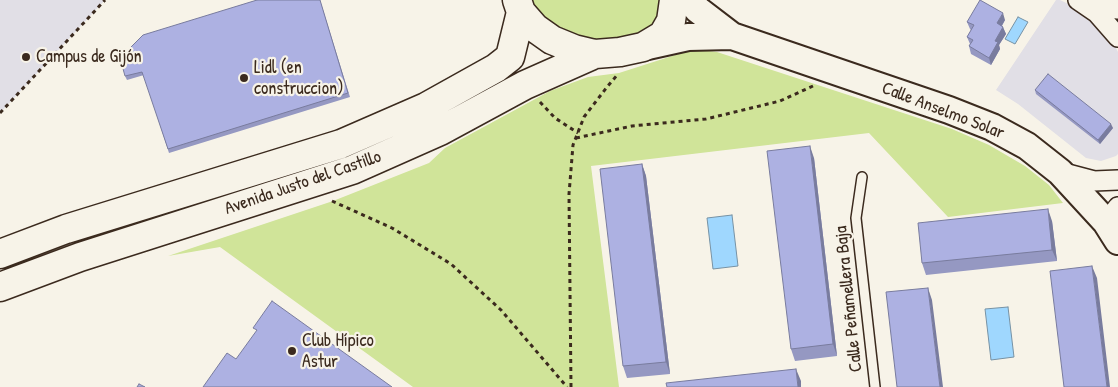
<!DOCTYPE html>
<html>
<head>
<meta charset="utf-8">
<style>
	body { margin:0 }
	canvas { display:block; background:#f7f3e8 }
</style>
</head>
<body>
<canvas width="1118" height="387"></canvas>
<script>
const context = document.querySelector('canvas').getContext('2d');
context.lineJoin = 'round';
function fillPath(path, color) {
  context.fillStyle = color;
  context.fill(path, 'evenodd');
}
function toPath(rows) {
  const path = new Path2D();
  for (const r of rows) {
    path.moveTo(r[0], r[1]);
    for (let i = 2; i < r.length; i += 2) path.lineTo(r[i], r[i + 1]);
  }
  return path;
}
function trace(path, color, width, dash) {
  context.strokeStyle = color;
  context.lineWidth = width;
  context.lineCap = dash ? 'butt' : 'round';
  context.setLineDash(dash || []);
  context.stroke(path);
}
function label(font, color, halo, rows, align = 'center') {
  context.font = font + ' "Patrick Hand",sans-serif';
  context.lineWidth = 4.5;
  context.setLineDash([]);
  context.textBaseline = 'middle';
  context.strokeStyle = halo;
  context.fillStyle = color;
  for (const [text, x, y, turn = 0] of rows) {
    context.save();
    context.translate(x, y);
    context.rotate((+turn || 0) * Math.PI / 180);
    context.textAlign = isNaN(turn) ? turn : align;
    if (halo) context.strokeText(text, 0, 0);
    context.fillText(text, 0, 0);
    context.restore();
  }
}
const built = toPath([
	[0,0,105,0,0,113],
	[1056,0,1060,0,1085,12,1111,38,1118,52,1118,154,1116,156,1101,161,1086,158,1018,104,996,90]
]);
const green = toPath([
	[517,0,674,0,671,21,595,54],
	[694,49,717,52,952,129,989,145,1025,166,1049,185,1063,203,948,217,869,133,591,166,619,387,413,387,220,247,168,256,333,201,429,163,445,148,550,91,588,77,619,73]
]);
const water = toPath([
	[1018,17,1028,22,1015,44,1005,39,1018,17],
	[732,215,738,266,713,269,707,218,732,215],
	[1008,307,1014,357,991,360,985,309,1008,307]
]);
const path = toPath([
	[540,102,555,118,578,133],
	[0,113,105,0],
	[576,138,632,126,706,119,780,101,813,86],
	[332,201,392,228,451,264,501,310,567,387],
	[571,387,569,194,573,145,584,117,607,87,618,74]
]);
const service = toPath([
	[862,177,856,218,875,387]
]);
const minor = toPath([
	[1078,0,1097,13,1118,37],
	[1085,4,1118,9],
	[1060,172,1094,181,1118,180],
	[1106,222,1118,207]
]);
const secondary = toPath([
	[689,0,698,10,732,36,949,110,992,127,1027,146,1060,172,1106,222,1118,241],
	[643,47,688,37,732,36]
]);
const primary = toPath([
	[517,0,521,12,535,28,552,40,574,49,595,54,620,52,643,47,663,35,671,21,674,0],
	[0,254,66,229,341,144,426,107,496,68,510,57,521,12],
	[0,287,80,257,352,170,440,131,525,85,595,54]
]);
const wall = toPath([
	[320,0,350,97,169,153,144,75,127,80,125,76],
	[1005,20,1002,26,1006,34,999,45,1000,49,991,65,971,54,969,46,970,44,967,37,971,30,970,29,967,22],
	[1035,90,1113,128,1100,144,1036,94],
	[814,158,837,356,795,361,791,349],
	[642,164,646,176,670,374,627,378,623,366],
	[1052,221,1057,261,926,275,922,263]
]);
const shadedWall = toPath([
	[1003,13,1005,20,999,30,997,23],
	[1003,27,1006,34,999,45,1000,49,991,65,989,58,995,41],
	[1111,124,1113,128,1100,144,1098,140],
	[810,146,814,158,837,356,833,344],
	[642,164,646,176,670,374,666,362],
	[1048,209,1052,221,1057,261,1052,250],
	[1092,266,1097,278,1110,387,1107,387],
	[928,288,932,300,943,387,940,387],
	[796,369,801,381,801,387,798,387]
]);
const building = toPath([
	[257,0,320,0,348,93,168,149,142,72,125,76,120,58,143,35,257,0],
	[980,0,1003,13,997,23,1003,27,995,41,998,42,989,58,969,46,973,40,967,37,974,25,967,22,980,0],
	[1048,74,1111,124,1098,140,1035,90,1048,74],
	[810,146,833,344,791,349,767,151,810,146],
	[642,164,666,362,623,366,600,169,642,164],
	[1048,209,1052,250,922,263,918,223,1048,209],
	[1092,266,1107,387,1064,387,1050,271,1092,266],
	[928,288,940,387,897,387,886,292,928,288],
	[272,301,392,387,203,387,227,353,236,359,257,330,253,328,272,301],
	[796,369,798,387,667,387,666,383,796,369],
	[139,384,145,387,137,387,139,384]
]);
const markers = [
	[26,57,5,"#3b2a1e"],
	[244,78,5,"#3b2a1e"],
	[292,351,5,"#3b2a1e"]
];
const poiNames = [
	["Campus de Gijón",36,57],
	["Lidl (en",254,68],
	["construccion)",254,89],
	["Club Hípico",302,341],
	["Astur",302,362]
];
const streetNames = [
	["Calle Anselmo Solar",943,111,21],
	["Avenida Justo del Castillo",303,183,-19],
	["Calle Peñamellera Baja",849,299,-96]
];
fillPath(built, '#e1dfe6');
fillPath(green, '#d0e499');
fillPath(water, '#9fd7fe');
trace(water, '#7792a4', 1);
trace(service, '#3b2a1e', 12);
trace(minor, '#3b2a1e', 22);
trace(secondary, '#3b2a1e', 30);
trace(primary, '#3b2a1e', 31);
trace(path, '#3b2a1e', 3, [4, 4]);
trace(service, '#f7f3e8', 9);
trace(minor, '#f7f3e8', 19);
trace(secondary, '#f7f3e8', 26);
trace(primary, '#f7f3e8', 28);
fillPath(wall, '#9598c2');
fillPath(shadedWall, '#797c9e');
fillPath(building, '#adb1e2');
trace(building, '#797c9e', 1);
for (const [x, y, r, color] of markers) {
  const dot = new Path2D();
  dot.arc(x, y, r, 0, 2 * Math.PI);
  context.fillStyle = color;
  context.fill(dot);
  trace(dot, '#f7f3e8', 2);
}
label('18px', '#3b2a1e', '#f7f3e8', poiNames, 'left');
label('18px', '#3b2a1e', '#f7f3e8', streetNames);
</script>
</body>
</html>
